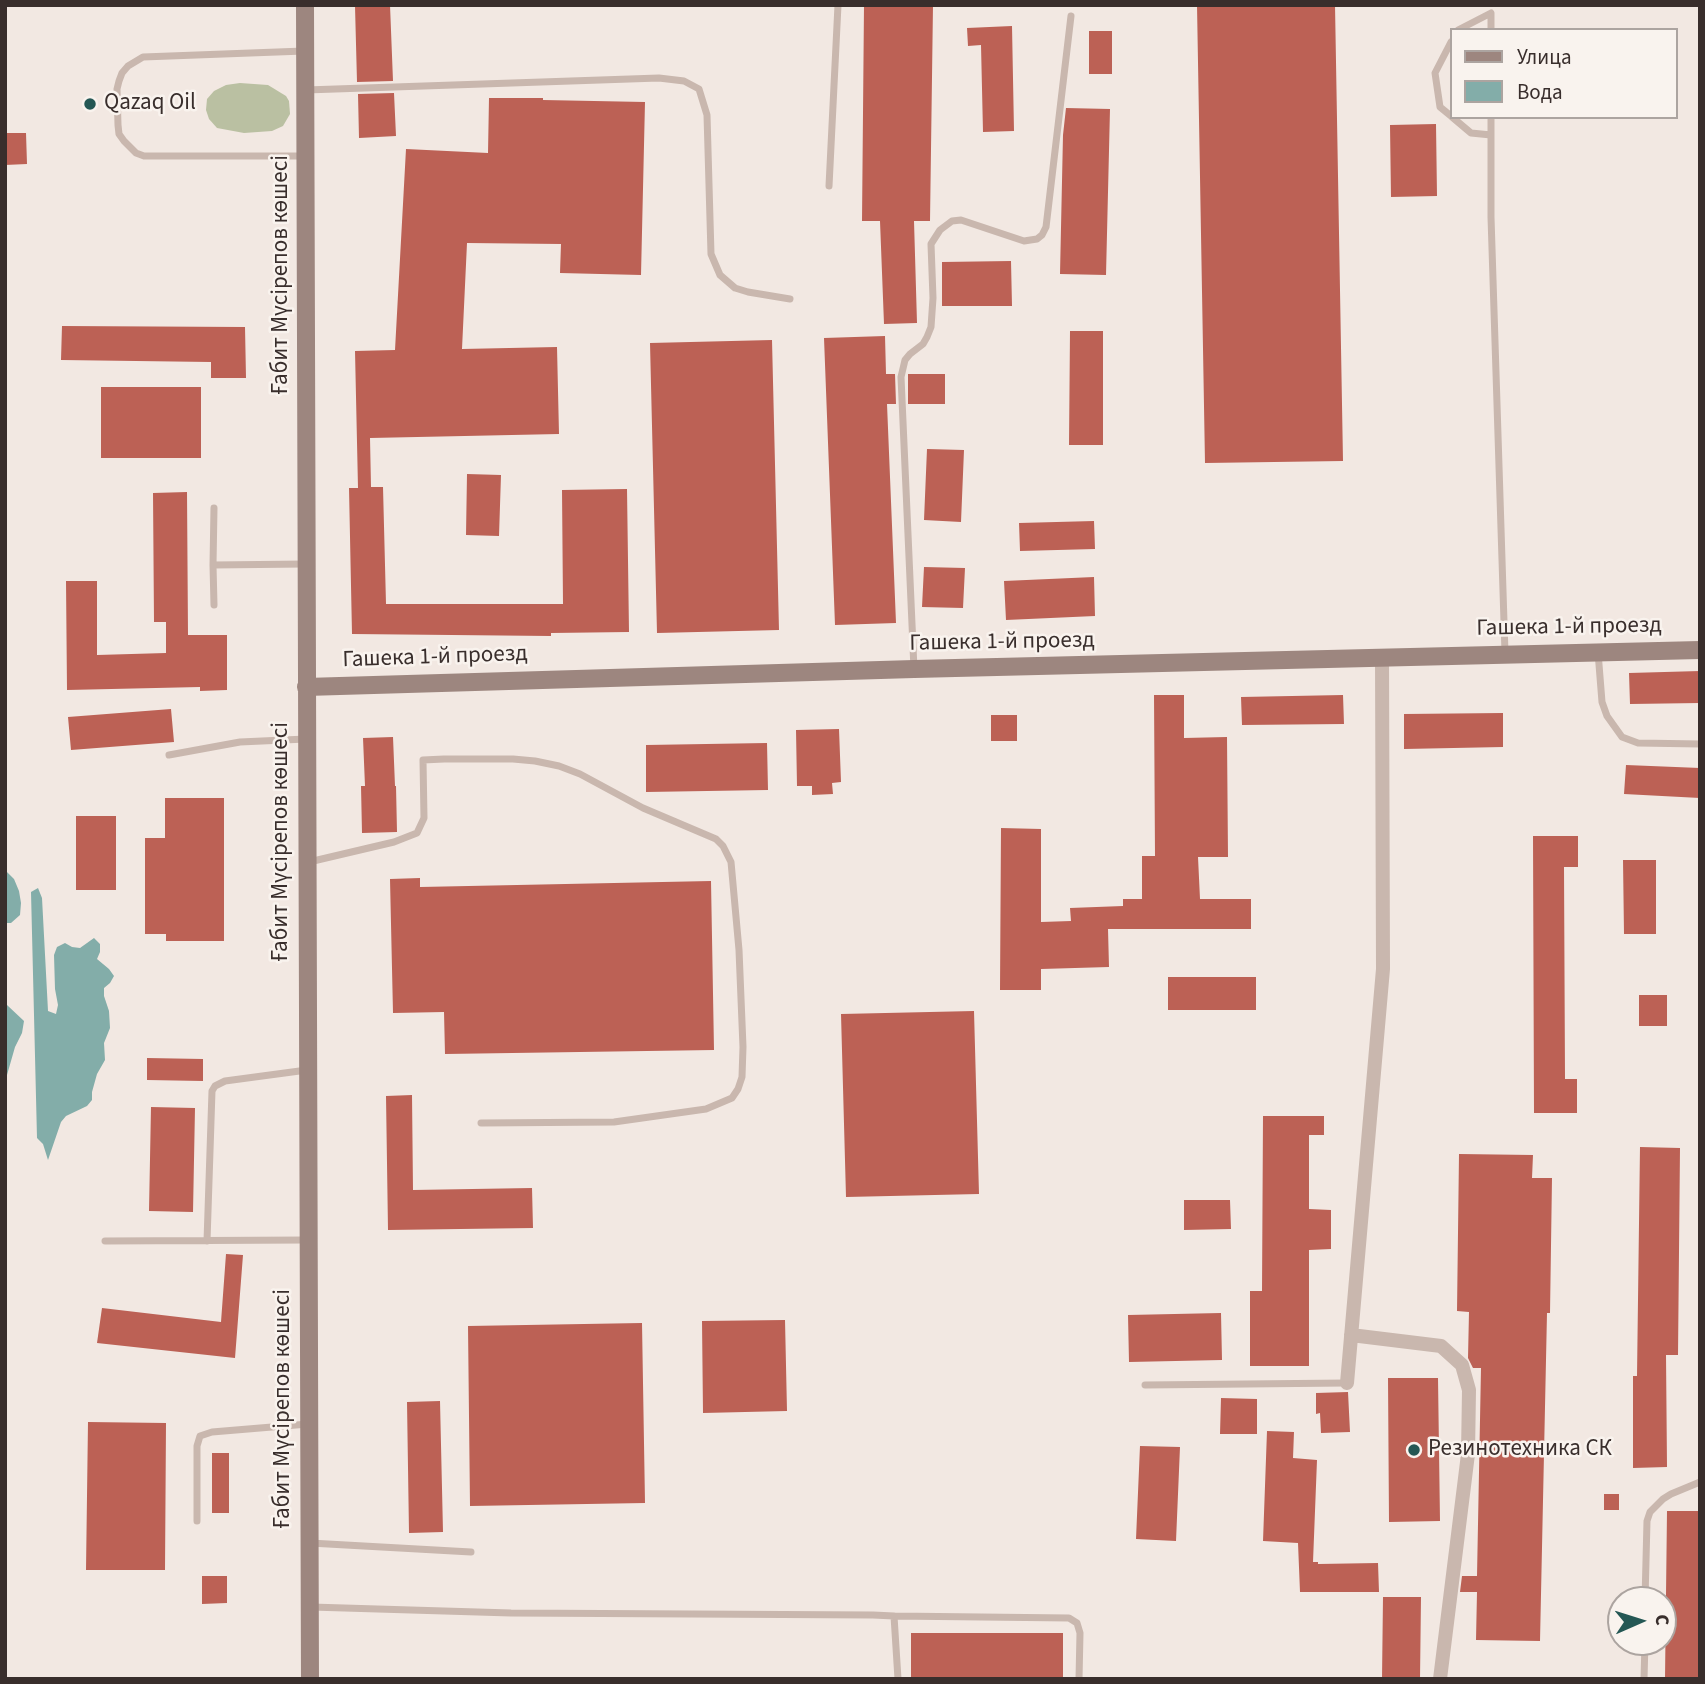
<!DOCTYPE html>
<html>
<head>
<meta charset="utf-8">
<style>
	body { margin:0 }
	#map { position:relative; width:1705px; height:1684px; overflow:hidden; background:#f2e8e2; font-family:"Source Sans 3",sans-serif }
	canvas { display:block }
	.frame { position:absolute; inset:0; border:7px solid #392e2c; pointer-events:none }
	.legend { position:absolute; left:1450px; top:28px; width:228px; height:91px; box-sizing:border-box; background:#f9f3ee; border:2px solid #aca4a0; margin:0; padding:9px 12px; list-style:none; font-size:21px; color:#392e2c }
	.legend li { display:flex; align-items:center; gap:14px; height:35px }
	.legend b { width:35px; border:2px solid #aca4a0 }
	.north { position:absolute; left:1607px; top:1586px; width:70px; height:70px; box-sizing:border-box; background:#f9f3ee; border:2px solid #aca4a0; border-radius:50%; rotate:87deg; font-size:19px; font-weight:700; line-height:28px; text-align:center; color:#392e2c }
	.north::after { content:''; display:block; margin:auto; width:24px; height:32px; background:#245754; clip-path:polygon(50% 0,100% 100%,50% 72%,0 100%) }
</style>
</head>
<body>
<div id="map">
<canvas width="1705" height="1684"></canvas>
<div class="frame"></div>
<ul class="legend">
<li><b style="height:9px;background:#9d867f"></b>Улица</li>
<li><b style="height:19px;background:#83ada9"></b>Вода</li>
</ul>
<div class="north">С</div>
</div>
<script>
const context = document.querySelector('canvas').getContext('2d');
context.lineJoin = 'round';
function fillPath(path, color) {
  context.fillStyle = color;
  context.fill(path, 'evenodd');
}
function toPath(rows) {
  const path = new Path2D();
  for (const r of rows) {
    path.moveTo(r[0], r[1]);
    for (let i = 2; i < r.length; i += 2) path.lineTo(r[i], r[i + 1]);
  }
  return path;
}
function trace(path, color, width, dash) {
  context.strokeStyle = color;
  context.lineWidth = width;
  context.lineCap = dash ? 'butt' : 'round';
  context.setLineDash(dash || []);
  context.stroke(path);
}
function label(font, color, halo, rows, align = 'center') {
  context.font = font + ' "Source Sans 3",sans-serif';
  context.lineWidth = 5;
  context.setLineDash([]);
  context.textBaseline = 'middle';
  context.strokeStyle = halo;
  context.fillStyle = color;
  for (const [text, x, y, turn = 0] of rows) {
    context.save();
    context.translate(x, y);
    context.rotate((+turn || 0) * Math.PI / 180);
    context.textAlign = isNaN(turn) ? turn : align;
    if (halo) context.strokeText(text, 0, 0);
    context.fillText(text, 0, 0);
    context.restore();
  }
}
const green = toPath([
	[240,83,268,85,286,96,289,101,290,114,283,126,272,131,244,133,217,128,209,119,206,110,207,99,214,91,226,85]
]);
const water = toPath([
	[5,870,14,879,19,891,21,903,20,915,11,923,5,923],
	[38,888,42,898,48,1011,56,1014,58,1005,55,989,54,955,57,947,65,943,72,947,80,948,94,938,100,944,100,952,97,959,109,969,114,976,110,983,104,988,104,996,109,1011,110,1028,104,1043,105,1060,97,1074,92,1092,92,1100,87,1106,66,1116,61,1122,48,1160,43,1144,37,1138,31,892],
	[5,1001,7,1005,24,1021,22,1033,15,1047,5,1082]
]);
const building = toPath([
	[390,5,393,81,357,82,355,6],
	[864,5,933,5,930,221,914,221,917,323,884,324,880,221,862,221],
	[1197,5,1335,5,1343,461,1205,463],
	[1012,26,1014,131,983,132,981,45,968,46,967,28],
	[1089,31,1112,31,1112,74,1089,74],
	[394,93,396,136,359,138,358,94],
	[489,98,543,98,543,100,645,102,641,275,560,273,561,244,467,243,462,349,557,347,559,434,370,438,371,487,383,487,386,604,563,604,562,490,627,489,629,632,551,633,551,636,352,634,349,488,358,488,355,351,395,350,406,149,488,153],
	[1066,108,1110,109,1106,275,1060,274,1063,135],
	[1436,124,1437,196,1391,197,1390,125],
	[5,133,26,133,27,164,5,165],
	[1011,261,1012,306,942,306,942,262],
	[62,326,245,327,246,378,211,378,211,362,61,360],
	[1070,331,1103,331,1103,445,1069,445],
	[885,336,886,374,895,374,896,404,887,404,896,623,835,625,824,338],
	[772,340,779,630,657,633,650,343],
	[908,374,945,374,945,404,908,404],
	[101,387,201,387,201,458,101,458],
	[927,449,964,450,961,522,924,520],
	[467,474,501,475,499,536,466,535],
	[187,492,188,635,227,635,227,690,200,691,200,687,67,690,66,581,97,581,97,655,166,653,166,622,154,622,153,493],
	[1094,521,1095,549,1020,551,1019,523],
	[924,567,965,568,963,608,922,607],
	[1094,577,1095,616,1006,620,1004,581],
	[1700,671,1700,703,1630,704,1629,673],
	[1154,695,1184,695,1184,738,1227,737,1228,857,1198,857,1200,899,1251,899,1251,929,1108,929,1109,967,1041,969,1041,990,1000,990,1001,828,1041,829,1041,922,1071,921,1070,908,1123,906,1123,899,1142,899,1142,856,1155,856],
	[1343,695,1344,724,1242,725,1241,697],
	[171,709,174,742,71,750,68,717],
	[1503,713,1503,747,1404,749,1404,714],
	[991,715,1017,715,1017,741,991,741],
	[839,729,841,782,832,783,833,794,812,795,812,786,797,786,796,730],
	[393,737,395,786,396,786,397,832,362,833,361,786,365,786,363,738],
	[767,743,768,790,646,792,646,745],
	[1626,765,1700,768,1700,798,1624,794],
	[165,798,224,798,224,941,166,941,166,934,145,934,145,838,165,838],
	[76,816,116,816,116,890,76,890],
	[1533,836,1578,836,1578,867,1564,867,1565,1079,1577,1079,1577,1113,1534,1113],
	[1623,860,1656,860,1656,934,1624,934],
	[420,878,420,887,711,881,714,1050,445,1054,444,1012,393,1013,390,879],
	[1168,977,1256,977,1256,1010,1168,1010],
	[1639,995,1667,995,1667,1026,1639,1026],
	[974,1011,979,1194,846,1197,841,1014],
	[147,1058,203,1059,203,1081,147,1080],
	[412,1095,413,1190,532,1188,533,1228,388,1230,386,1096],
	[151,1107,195,1108,193,1212,149,1211],
	[1263,1116,1324,1116,1324,1135,1309,1135,1309,1209,1331,1210,1331,1249,1309,1250,1309,1366,1250,1366,1250,1291,1262,1291],
	[1640,1147,1680,1148,1678,1355,1666,1355,1667,1467,1633,1468,1633,1376,1637,1376],
	[1459,1154,1533,1155,1532,1178,1552,1178,1550,1313,1547,1313,1540,1641,1476,1640,1477,1592,1460,1592,1462,1576,1477,1576,1481,1368,1473,1368,1468,1358,1469,1312,1457,1311],
	[1184,1200,1230,1200,1231,1229,1184,1230],
	[226,1254,243,1255,235,1358,97,1343,102,1308,221,1322],
	[1221,1313,1222,1360,1129,1362,1128,1315],
	[785,1320,787,1411,703,1413,702,1321],
	[642,1323,645,1503,470,1506,468,1326],
	[1388,1378,1438,1378,1440,1521,1389,1522],
	[1348,1392,1350,1432,1321,1433,1320,1413,1316,1414,1316,1393],
	[1221,1398,1257,1399,1257,1434,1220,1434],
	[440,1401,443,1532,409,1533,407,1402],
	[88,1422,166,1423,165,1570,86,1570],
	[1267,1431,1294,1432,1293,1458,1317,1460,1313,1562,1318,1562,1318,1564,1378,1563,1379,1592,1300,1592,1298,1543,1263,1541],
	[1140,1446,1180,1447,1176,1541,1136,1539],
	[212,1453,229,1453,229,1513,212,1513],
	[1604,1494,1619,1494,1619,1510,1604,1510],
	[1667,1511,1700,1511,1700,1679,1665,1679],
	[202,1576,227,1576,227,1603,202,1604],
	[1383,1597,1421,1597,1420,1679,1382,1679],
	[911,1633,1063,1633,1063,1679,911,1679]
]);
const lane = toPath([
	[1458,30,1491,13,1491,30],
	[1451,42,1435,73,1440,107,1451,116],
	[304,51,143,57,128,66,122,73,119,81,117,89,118,125,119,134,124,141,136,153,144,156,306,156],
	[306,90,659,78,684,81,699,89,707,115,711,254,720,275,735,288,748,292,790,299],
	[1452,117,1471,133,1491,135],
	[1491,117,1491,217,1505,653],
	[829,186,838,5],
	[214,508,213,565,305,564],
	[213,565,214,605],
	[1598,652,1602,702,1607,716,1622,737,1638,743,1700,744],
	[914,669,901,377,905,360,910,354,923,344,927,337,931,327,933,298,931,244,940,230,952,221,961,220,1024,241,1037,239,1042,235,1046,227,1071,16],
	[169,755,240,742,306,739],
	[309,862,394,842,417,833,424,818,423,760,444,759,513,759,535,761,559,766,580,774,643,808,716,839,723,846,731,862,739,950,743,1047,742,1077,738,1089,732,1098,706,1109,614,1122,481,1123],
	[105,1241,307,1240],
	[207,1241,212,1091,215,1086,225,1081,307,1070],
	[1145,1385,1347,1383],
	[197,1521,197,1446,200,1436,212,1432,308,1424],
	[310,1543,471,1552],
	[1645,1600,1647,1521,1650,1512,1663,1499,1671,1494,1700,1482],
	[311,1607,511,1613,873,1615,894,1616,898,1679],
	[894,1616,1069,1618,1077,1623,1080,1633,1079,1679],
	[1644,1679,1645,1642]
]);
const street = toPath([
	[1351,1335,1441,1346,1462,1365,1469,1390,1468,1454,1440,1679],
	[1347,1383,1383,969,1382,657]
]);
const secondary = toPath([
	[305,5,310,1679],
	[306,687,914,669,1700,650]
]);
const markers = [
	[90,104,7,"#245754"],
	[1414,1450,7,"#245754"]
];
const poiNames = [
	["Qazaq Oil",104,104],
	["Резинотехника СК",1428,1450]
];
const streetNames = [
	["Ғабит Мүсірепов көшесі",282,275,-90],
	["Гашека 1-й проезд",1569,628,-1],
	["Гашека 1-й проезд",1002,643,-1],
	["Гашека 1-й проезд",435,658,-2],
	["Ғабит Мүсірепов көшесі",282,842,-90],
	["Ғабит Мүсірепов көшесі",284,1409,-90]
];
fillPath(green, '#bac0a2');
fillPath(water, '#83ada9');
fillPath(building, '#bc6155');
trace(lane, '#c9b7ae', 7);
trace(street, '#c9b7ae', 14);
trace(secondary, '#9d867f', 18);
for (const [x, y, r, color] of markers) {
  const dot = new Path2D();
  dot.arc(x, y, r, 0, 2 * Math.PI);
  context.fillStyle = color;
  context.fill(dot);
  trace(dot, '#f9f3ee', 2.5);
}
label('23px', '#392e2c', '#f9f3ee', poiNames, 'left');
label('23px', '#392e2c', '#f9f3ee', streetNames);
</script>
</body>
</html>
